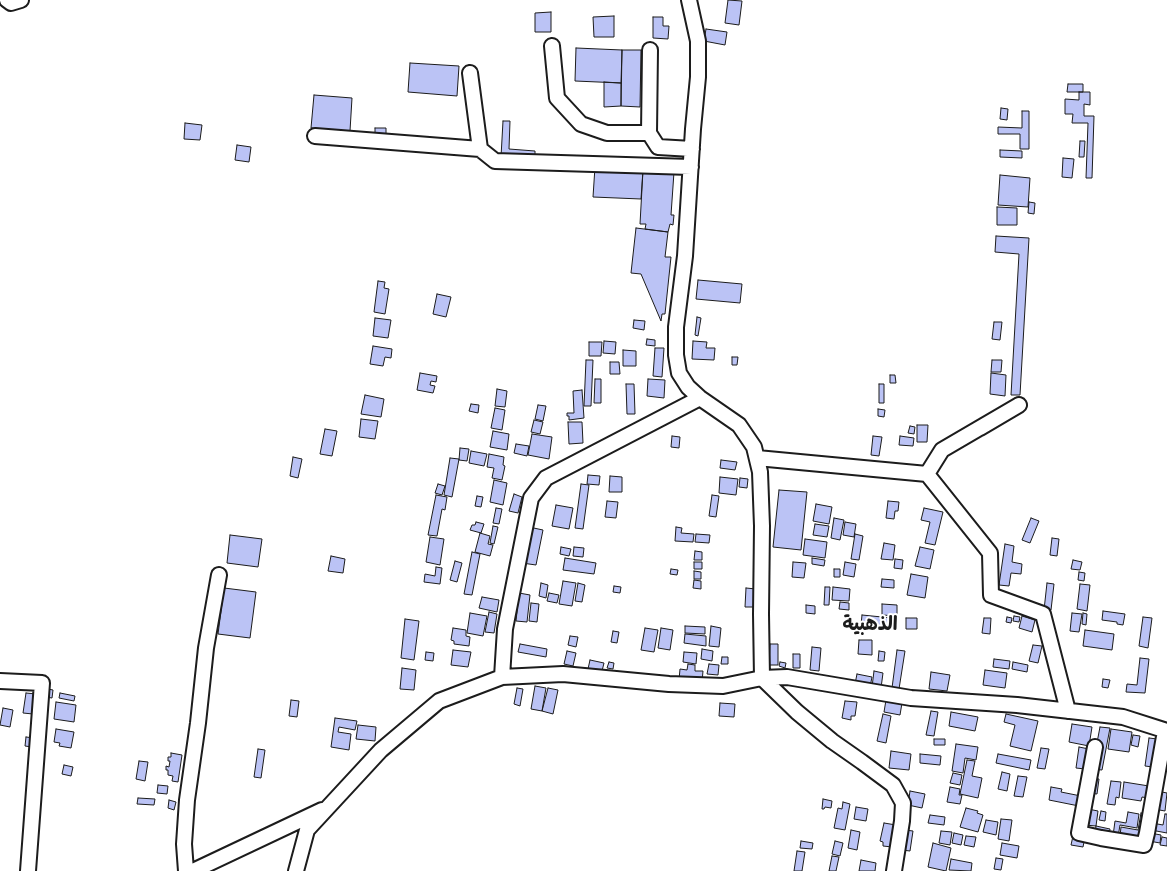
<!DOCTYPE html>
<html>
<head>
<meta charset="utf-8">
<style>
	body { margin:0 }
	canvas { display:block; background:#fff }
</style>
</head>
<body>
<canvas width="1167" height="871"></canvas>
<script>
const context = document.querySelector('canvas').getContext('2d');
context.lineJoin = 'round';
function fillPath(path, color) {
  context.fillStyle = color;
  context.fill(path, 'evenodd');
}
function toPath(rows) {
  const path = new Path2D();
  for (const r of rows) {
    path.moveTo(r[0], r[1]);
    for (let i = 2; i < r.length; i += 2) path.lineTo(r[i], r[i + 1]);
  }
  return path;
}
function trace(path, color, width, dash) {
  context.strokeStyle = color;
  context.lineWidth = width;
  context.lineCap = dash ? 'butt' : 'round';
  context.setLineDash(dash || []);
  context.stroke(path);
}
function label(font, color, halo, rows, align = 'center') {
  context.font = font + ' Itim,"Playpen Sans Arabic",sans-serif';
  context.lineWidth = 4;
  context.setLineDash([]);
  context.textBaseline = 'middle';
  context.strokeStyle = halo;
  context.fillStyle = color;
  for (const [text, x, y, turn = 0] of rows) {
    context.save();
    context.translate(x, y);
    context.rotate((+turn || 0) * Math.PI / 180);
    context.textAlign = isNaN(turn) ? turn : align;
    if (halo) context.strokeText(text, 0, 0);
    context.fillText(text, 0, 0);
    context.restore();
  }
}
const building = toPath([
	[728,0,742,1,739,25,725,23,728,0],
	[551,12,551,32,535,32,535,13,551,12],
	[614,16,614,37,594,37,593,17,614,16],
	[653,17,663,17,663,26,669,26,668,39,653,38,653,17],
	[706,29,727,32,725,45,704,41,706,29],
	[576,48,622,50,621,83,575,81,576,48],
	[622,50,641,50,640,107,621,106,622,50],
	[410,63,459,66,457,96,408,92,410,63],
	[604,82,621,83,621,106,604,107,604,82],
	[1068,84,1083,84,1083,92,1067,92,1068,84],
	[1079,92,1090,92,1090,105,1084,104,1084,116,1094,116,1092,178,1086,178,1088,123,1072,123,1073,114,1065,114,1065,99,1079,100,1079,92],
	[314,95,352,98,350,131,311,128,314,95],
	[1001,108,1008,109,1007,120,1000,119,1001,108],
	[1022,111,1029,111,1029,149,1020,149,1020,134,998,134,998,127,1022,128,1022,111],
	[503,121,510,121,509,149,535,151,535,159,501,157,503,121],
	[185,123,202,125,200,140,184,139,185,123],
	[375,128,386,128,386,134,375,133,375,128],
	[1080,141,1085,141,1084,157,1079,157,1080,141],
	[237,145,251,147,249,162,235,160,237,145],
	[1000,150,1022,151,1022,158,1000,157,1000,150],
	[1063,158,1074,159,1072,178,1062,177,1063,158],
	[595,167,643,170,641,199,593,197,595,167],
	[643,170,674,172,671,215,674,215,673,225,670,224,668,232,645,229,646,224,640,224,643,170],
	[1000,175,1030,178,1028,207,998,205,1000,175],
	[1029,202,1035,203,1034,214,1028,213,1029,202],
	[997,207,1017,208,1017,225,997,225,997,207],
	[636,228,668,232,665,257,671,257,665,314,662,314,661,321,641,274,631,273,636,228],
	[996,236,1029,238,1020,395,1011,395,1019,254,995,252,996,236],
	[698,280,742,284,740,303,696,299,698,280],
	[378,281,385,282,384,288,389,289,385,314,374,312,378,281],
	[437,294,451,297,446,317,433,314,437,294],
	[697,317,701,318,698,336,695,335,697,317],
	[375,318,391,320,388,338,373,336,375,318],
	[634,320,645,321,644,330,633,328,634,320],
	[994,322,1002,322,1000,340,992,339,994,322],
	[647,339,655,340,655,346,646,345,647,339],
	[604,341,616,342,615,354,603,353,604,341],
	[693,341,707,342,706,348,715,348,714,360,692,359,693,341],
	[589,342,602,342,601,356,589,356,589,342],
	[373,346,392,349,391,358,385,357,383,366,370,364,373,346],
	[655,348,664,348,662,377,653,376,655,348],
	[623,350,636,351,636,366,623,366,623,350],
	[732,357,738,357,737,365,732,365,732,357],
	[586,360,593,360,591,406,584,406,586,360],
	[992,360,1002,360,1001,372,991,372,992,360],
	[610,362,619,362,620,374,610,374,610,362],
	[420,373,437,376,436,382,431,381,430,385,435,386,433,393,417,390,420,373],
	[991,373,1006,375,1005,396,990,394,991,373],
	[890,375,895,375,896,383,890,383,890,375],
	[595,379,601,379,601,403,594,403,595,379],
	[648,379,665,380,664,398,647,396,648,379],
	[626,384,634,384,635,414,627,414,626,384],
	[879,384,884,384,884,403,879,403,879,384],
	[497,389,507,391,505,407,495,406,497,389],
	[582,390,584,418,569,420,569,416,567,416,567,413,574,413,573,391,582,390],
	[365,395,384,399,381,417,361,414,365,395],
	[471,404,479,405,478,413,469,411,471,404],
	[538,405,546,406,543,421,535,419,538,405],
	[495,408,505,410,502,430,491,428,495,408],
	[878,409,885,410,884,417,878,416,878,409],
	[361,419,378,421,375,439,359,437,361,419],
	[534,420,543,422,540,434,531,432,534,420],
	[568,422,582,422,583,443,569,444,568,422],
	[917,425,928,425,927,442,917,442,917,425],
	[910,426,915,427,914,434,908,433,910,426],
	[325,429,337,431,332,456,320,454,325,429],
	[493,431,509,434,507,450,490,447,493,431],
	[532,434,552,437,549,459,528,455,532,434],
	[672,436,680,437,679,448,671,447,672,436],
	[873,436,882,437,879,456,871,455,873,436],
	[900,436,914,438,913,446,899,445,900,436],
	[516,444,529,446,527,456,514,453,516,444],
	[460,448,469,449,467,461,459,460,460,448],
	[471,451,487,454,484,466,469,463,471,451],
	[489,454,504,457,503,465,505,466,502,480,492,478,494,468,487,467,489,454],
	[293,457,302,459,298,478,290,476,293,457],
	[450,458,459,459,452,497,444,495,450,458],
	[721,460,737,462,735,470,720,468,721,460],
	[588,475,600,476,599,485,587,484,588,475],
	[610,476,622,477,622,492,609,492,610,476],
	[720,477,738,479,736,495,719,493,720,477],
	[740,478,748,479,747,488,739,487,740,478],
	[494,480,507,483,503,505,490,502,494,480],
	[438,484,445,486,442,495,435,493,438,484],
	[581,484,589,485,583,529,575,528,581,484],
	[779,490,807,492,801,550,773,547,779,490],
	[514,494,522,497,518,513,509,511,514,494],
	[436,495,447,497,445,510,442,509,437,536,428,535,436,495],
	[712,495,719,496,716,517,709,516,712,495],
	[477,496,483,497,481,507,475,506,477,496],
	[607,501,618,502,616,518,605,517,607,501],
	[888,501,899,502,898,511,895,511,894,519,886,518,888,501],
	[816,504,832,507,829,524,813,521,816,504],
	[556,505,573,508,569,529,552,526,556,505],
	[496,508,502,509,499,524,493,523,496,508],
	[924,508,943,512,935,545,925,543,930,522,921,520,924,508],
	[834,518,844,520,840,540,831,538,834,518],
	[1031,518,1039,521,1030,543,1022,540,1031,518],
	[476,522,484,524,481,533,470,530,472,525,475,525,476,522],
	[845,522,856,524,854,537,843,535,845,522],
	[815,524,829,526,827,537,813,535,815,524],
	[493,526,498,527,494,544,490,543,493,526],
	[529,527,543,530,536,565,522,563,529,527],
	[676,527,682,528,681,533,694,534,693,542,675,541,676,527],
	[480,533,490,536,488,544,493,545,490,556,475,552,480,533],
	[696,534,710,535,709,543,695,542,696,534],
	[855,534,863,536,859,560,851,559,855,534],
	[230,535,262,539,258,567,227,563,230,535],
	[430,537,444,539,440,565,426,562,430,537],
	[1052,538,1059,539,1057,556,1050,555,1052,538],
	[805,539,827,542,825,558,803,555,805,539],
	[884,543,895,545,893,560,881,559,884,543],
	[1005,544,1014,546,1012,562,1022,564,1021,574,1011,573,1009,586,999,585,1005,544],
	[561,547,571,549,569,556,560,554,561,547],
	[574,547,584,548,583,557,573,556,574,547],
	[920,547,934,550,930,569,915,566,920,547],
	[695,551,702,552,702,560,694,560,695,551],
	[472,552,480,554,472,595,464,594,472,552],
	[331,556,345,559,343,573,328,571,331,556],
	[565,558,596,563,594,574,563,570,565,558],
	[812,558,825,560,824,566,812,564,812,558],
	[895,559,903,560,902,569,894,568,895,559],
	[1073,560,1082,562,1080,570,1071,569,1073,560],
	[455,561,462,563,457,582,450,580,455,561],
	[694,562,702,562,702,569,694,569,694,562],
	[793,562,806,563,804,578,792,577,793,562],
	[845,562,856,564,854,577,843,575,845,562],
	[436,567,442,568,440,584,424,582,425,574,435,576,436,567],
	[671,569,678,570,677,575,670,574,671,569],
	[834,569,840,569,840,577,834,577,834,569],
	[694,571,701,572,701,579,694,579,694,571],
	[1079,572,1085,573,1084,581,1078,580,1079,572],
	[911,574,928,577,925,598,907,595,911,574],
	[882,579,894,580,894,588,881,587,882,579],
	[694,580,701,581,701,589,693,588,694,580],
	[563,581,576,583,572,606,559,604,563,581],
	[541,583,548,585,546,598,539,596,541,583],
	[578,583,585,585,582,602,575,601,578,583],
	[1047,583,1054,584,1051,610,1044,610,1047,583],
	[1080,584,1090,585,1087,611,1077,609,1080,584],
	[614,586,621,587,620,593,613,592,614,586],
	[825,587,830,587,829,605,824,605,825,587],
	[833,587,850,589,849,601,832,600,833,587],
	[224,588,256,592,250,638,218,634,224,588],
	[746,588,756,589,755,607,745,607,746,588],
	[519,593,530,595,527,622,516,621,519,593],
	[549,593,559,595,557,603,547,601,549,593],
	[482,597,499,600,497,612,479,608,482,597],
	[840,602,849,603,849,610,839,609,840,602],
	[531,603,539,604,537,622,529,621,531,603],
	[882,604,897,605,897,616,882,615,882,604],
	[806,605,815,606,815,614,806,613,806,605],
	[1103,611,1125,614,1123,625,1117,624,1117,622,1102,620,1103,611],
	[489,612,497,614,494,633,485,632,489,612],
	[470,613,487,616,483,636,467,633,470,613],
	[1072,613,1082,614,1079,632,1070,631,1072,613],
	[1083,613,1087,614,1086,625,1082,624,1083,613],
	[862,615,892,618,891,628,861,625,862,615],
	[1014,616,1020,617,1019,622,1013,621,1014,616],
	[1022,616,1035,620,1032,632,1019,628,1022,616],
	[1007,617,1012,618,1011,623,1006,622,1007,617],
	[1143,617,1152,618,1148,648,1139,646,1143,617],
	[906,618,917,618,917,629,906,629,906,618],
	[984,618,991,618,990,634,982,633,984,618],
	[405,619,419,621,414,660,401,658,405,619],
	[685,626,705,627,705,634,685,633,685,626],
	[711,626,721,628,719,647,709,646,711,626],
	[453,628,466,630,466,636,470,637,469,646,454,644,454,641,451,640,453,628],
	[645,628,658,630,654,652,641,650,645,628],
	[661,628,673,630,670,650,658,648,661,628],
	[1085,630,1114,634,1112,650,1083,646,1085,630],
	[613,631,619,632,617,643,611,642,613,631],
	[685,634,706,636,706,646,684,643,685,634],
	[570,636,578,637,576,647,568,645,570,636],
	[859,640,872,640,872,655,858,654,859,640],
	[520,644,547,649,546,657,518,652,520,644],
	[770,644,778,644,778,665,769,665,770,644],
	[1033,645,1042,646,1038,663,1029,661,1033,645],
	[812,647,821,648,819,671,810,670,812,647],
	[702,649,713,651,712,661,701,659,702,649],
	[453,650,471,652,468,667,451,665,453,650],
	[897,650,905,651,899,689,892,688,897,650],
	[567,651,576,653,573,666,564,664,567,651],
	[879,651,885,652,884,661,878,661,879,651],
	[426,652,434,653,433,661,425,660,426,652],
	[684,652,697,653,696,664,683,662,684,652],
	[793,654,800,654,800,668,793,668,793,654],
	[722,657,728,657,728,664,721,664,722,657],
	[1140,658,1149,659,1145,693,1126,692,1127,684,1137,685,1140,658],
	[994,659,1010,661,1009,669,993,667,994,659],
	[590,660,604,663,602,671,588,669,590,660],
	[609,662,614,663,613,669,607,668,609,662],
	[780,662,786,663,785,668,779,666,780,662],
	[1013,662,1028,665,1027,672,1012,669,1013,662],
	[688,664,695,665,695,671,703,671,702,682,679,680,680,669,687,670,688,664],
	[709,664,719,665,718,675,707,674,709,664],
	[402,668,416,670,414,690,400,689,402,668],
	[985,670,1007,673,1005,688,983,685,985,670],
	[874,671,883,673,881,688,872,687,874,671],
	[931,672,950,675,947,691,929,689,931,672],
	[857,674,872,677,870,687,855,684,857,674],
	[1103,679,1110,680,1108,688,1102,687,1103,679],
	[535,686,546,688,542,711,531,709,535,686],
	[517,688,523,689,520,706,514,704,517,688],
	[548,688,558,690,553,714,542,711,548,688],
	[48,689,53,690,52,698,46,697,48,689],
	[26,693,36,694,33,714,23,713,26,693],
	[60,693,75,696,74,701,59,698,60,693],
	[291,700,299,701,297,717,289,716,291,700],
	[886,700,902,703,900,715,884,712,886,700],
	[845,701,857,702,855,716,851,716,851,720,842,718,845,701],
	[56,702,76,705,74,722,54,719,56,702],
	[720,703,735,704,734,717,719,716,720,703],
	[3,708,13,710,10,727,0,725,3,708],
	[931,711,938,712,934,736,926,735,931,711],
	[951,712,978,717,975,731,949,726,951,712],
	[883,714,891,716,886,743,877,741,883,714],
	[1006,714,1038,721,1031,751,1010,746,1015,725,1004,722,1006,714],
	[335,718,357,721,355,730,339,727,338,732,351,734,349,750,331,747,335,718],
	[1072,724,1092,727,1089,746,1069,742,1072,724],
	[358,725,376,727,375,741,356,739,358,725],
	[1100,727,1110,728,1102,770,1092,769,1100,727],
	[56,729,74,732,71,748,59,746,60,743,54,742,56,729],
	[1111,729,1132,732,1129,752,1108,749,1111,729],
	[1133,735,1140,736,1138,747,1131,745,1133,735],
	[26,737,34,738,32,747,25,746,26,737],
	[1149,738,1157,739,1153,767,1145,766,1149,738],
	[934,739,945,739,945,745,934,745,934,739],
	[956,744,978,747,976,760,965,758,963,773,952,771,956,744],
	[1079,747,1089,749,1085,769,1076,768,1079,747],
	[1041,748,1049,749,1045,769,1037,768,1041,748],
	[258,749,265,750,261,778,254,777,258,749],
	[891,751,911,754,909,770,889,768,891,751],
	[171,753,182,755,178,782,172,781,173,776,168,775,168,770,166,770,166,766,169,767,170,761,168,761,168,757,171,757,171,753],
	[920,754,941,756,940,765,920,763,920,754],
	[998,754,1031,760,1029,770,996,763,998,754],
	[967,760,975,761,972,776,982,778,978,798,960,794,967,760],
	[139,761,148,762,145,781,136,779,139,761],
	[64,765,73,767,71,776,62,774,64,765],
	[1002,772,1010,774,1007,791,998,789,1002,772],
	[953,773,962,775,960,785,950,783,953,773],
	[1018,776,1027,777,1023,797,1014,796,1018,776],
	[1091,778,1099,779,1097,794,1089,793,1091,778],
	[1111,781,1121,782,1119,798,1116,797,1115,805,1107,804,1111,781],
	[1124,782,1149,786,1148,798,1142,797,1141,801,1122,798,1124,782],
	[158,785,168,786,167,794,157,793,158,785],
	[950,787,960,789,959,795,962,795,960,804,947,802,950,787],
	[1051,787,1062,789,1061,792,1081,796,1079,806,1049,800,1051,787],
	[910,791,925,794,922,808,908,805,910,791],
	[1157,791,1167,793,1165,811,1154,809,1157,791],
	[138,798,155,799,154,805,137,804,138,798],
	[823,799,832,801,831,808,825,807,824,809,822,809,823,799],
	[169,800,176,802,174,810,168,808,169,800],
	[843,802,850,804,845,830,834,828,838,808,842,809,843,802],
	[856,807,868,809,866,821,854,819,856,807],
	[966,808,978,811,977,813,983,815,978,832,960,827,966,808],
	[1088,809,1098,811,1096,826,1085,825,1088,809],
	[1101,811,1106,812,1105,821,1099,820,1101,811],
	[1128,812,1139,814,1137,828,1120,825,1118,837,1113,836,1115,821,1126,823,1128,812],
	[1141,813,1147,814,1142,839,1120,836,1121,827,1138,830,1141,813],
	[1165,814,1167,814,1167,833,1151,830,1152,823,1163,825,1165,814],
	[930,815,945,817,944,825,928,823,930,815],
	[1001,819,1012,820,1009,841,998,839,1001,819],
	[986,820,998,822,996,835,983,832,986,820],
	[884,823,896,825,892,847,883,846,883,842,880,841,884,823],
	[1096,826,1110,829,1109,836,1095,833,1096,826],
	[851,830,860,832,857,850,848,848,851,830],
	[905,830,913,831,910,851,902,850,905,830],
	[941,831,952,832,950,845,939,843,941,831],
	[954,833,963,835,961,845,952,843,954,833],
	[1150,833,1161,835,1160,843,1149,841,1150,833],
	[966,836,976,837,974,847,964,845,966,836],
	[1073,836,1085,837,1083,847,1071,845,1073,836],
	[1162,837,1167,838,1167,846,1160,845,1162,837],
	[801,841,813,843,812,849,800,848,801,841],
	[835,841,843,843,840,856,832,854,835,841],
	[933,843,951,848,946,871,928,867,933,843],
	[1002,843,1019,846,1017,858,1000,855,1002,843],
	[797,851,805,852,802,871,794,871,797,851],
	[832,856,839,857,836,871,829,871,832,856],
	[996,858,1003,859,1001,870,994,869,996,858],
	[951,859,972,863,971,871,949,870,951,859],
	[861,860,876,863,875,871,859,871,861,860]
]);
const minor = toPath([
	[7,0,11,3,21,0],
	[689,0,698,41,698,77,693,129,685,256,676,327,676,355,679,373,688,387,700,398,739,425,754,447,760,472,762,526,761,614,762,678,797,712,832,741,862,762,893,785,903,803,902,821,894,871],
	[552,46,557,98,581,124,607,133,649,133],
	[650,50,649,133,658,147,692,149],
	[470,73,480,149],
	[315,136,480,149,495,161,691,167],
	[980,428,1019,405,942,450,927,474,990,553,991,595,1043,614,1068,711],
	[757,458,927,474],
	[502,677,505,629,531,498,546,478,700,398],
	[0,681,42,683,28,871],
	[1095,747,1079,833,1101,838,1144,845,1147,833,1165,731],
	[186,871,184,844,187,800,198,723,206,648,219,575],
	[193,871,322,810],
	[296,871,307,830,381,750,439,701,502,677,563,674,669,684,723,686,762,678,787,677,911,698,1017,705,1123,717,1167,731]
]);
const quarterNames = [
	["الذهبية",870,625]
];
fillPath(building, '#bbc3f5');
trace(building, '#1c1c1c', 1);
trace(minor, '#1c1c1c', 18);
trace(minor, '#fff', 14);
label('bold 19px', '#1c1c1c', '#fff', quarterNames);
</script>
</body>
</html>
